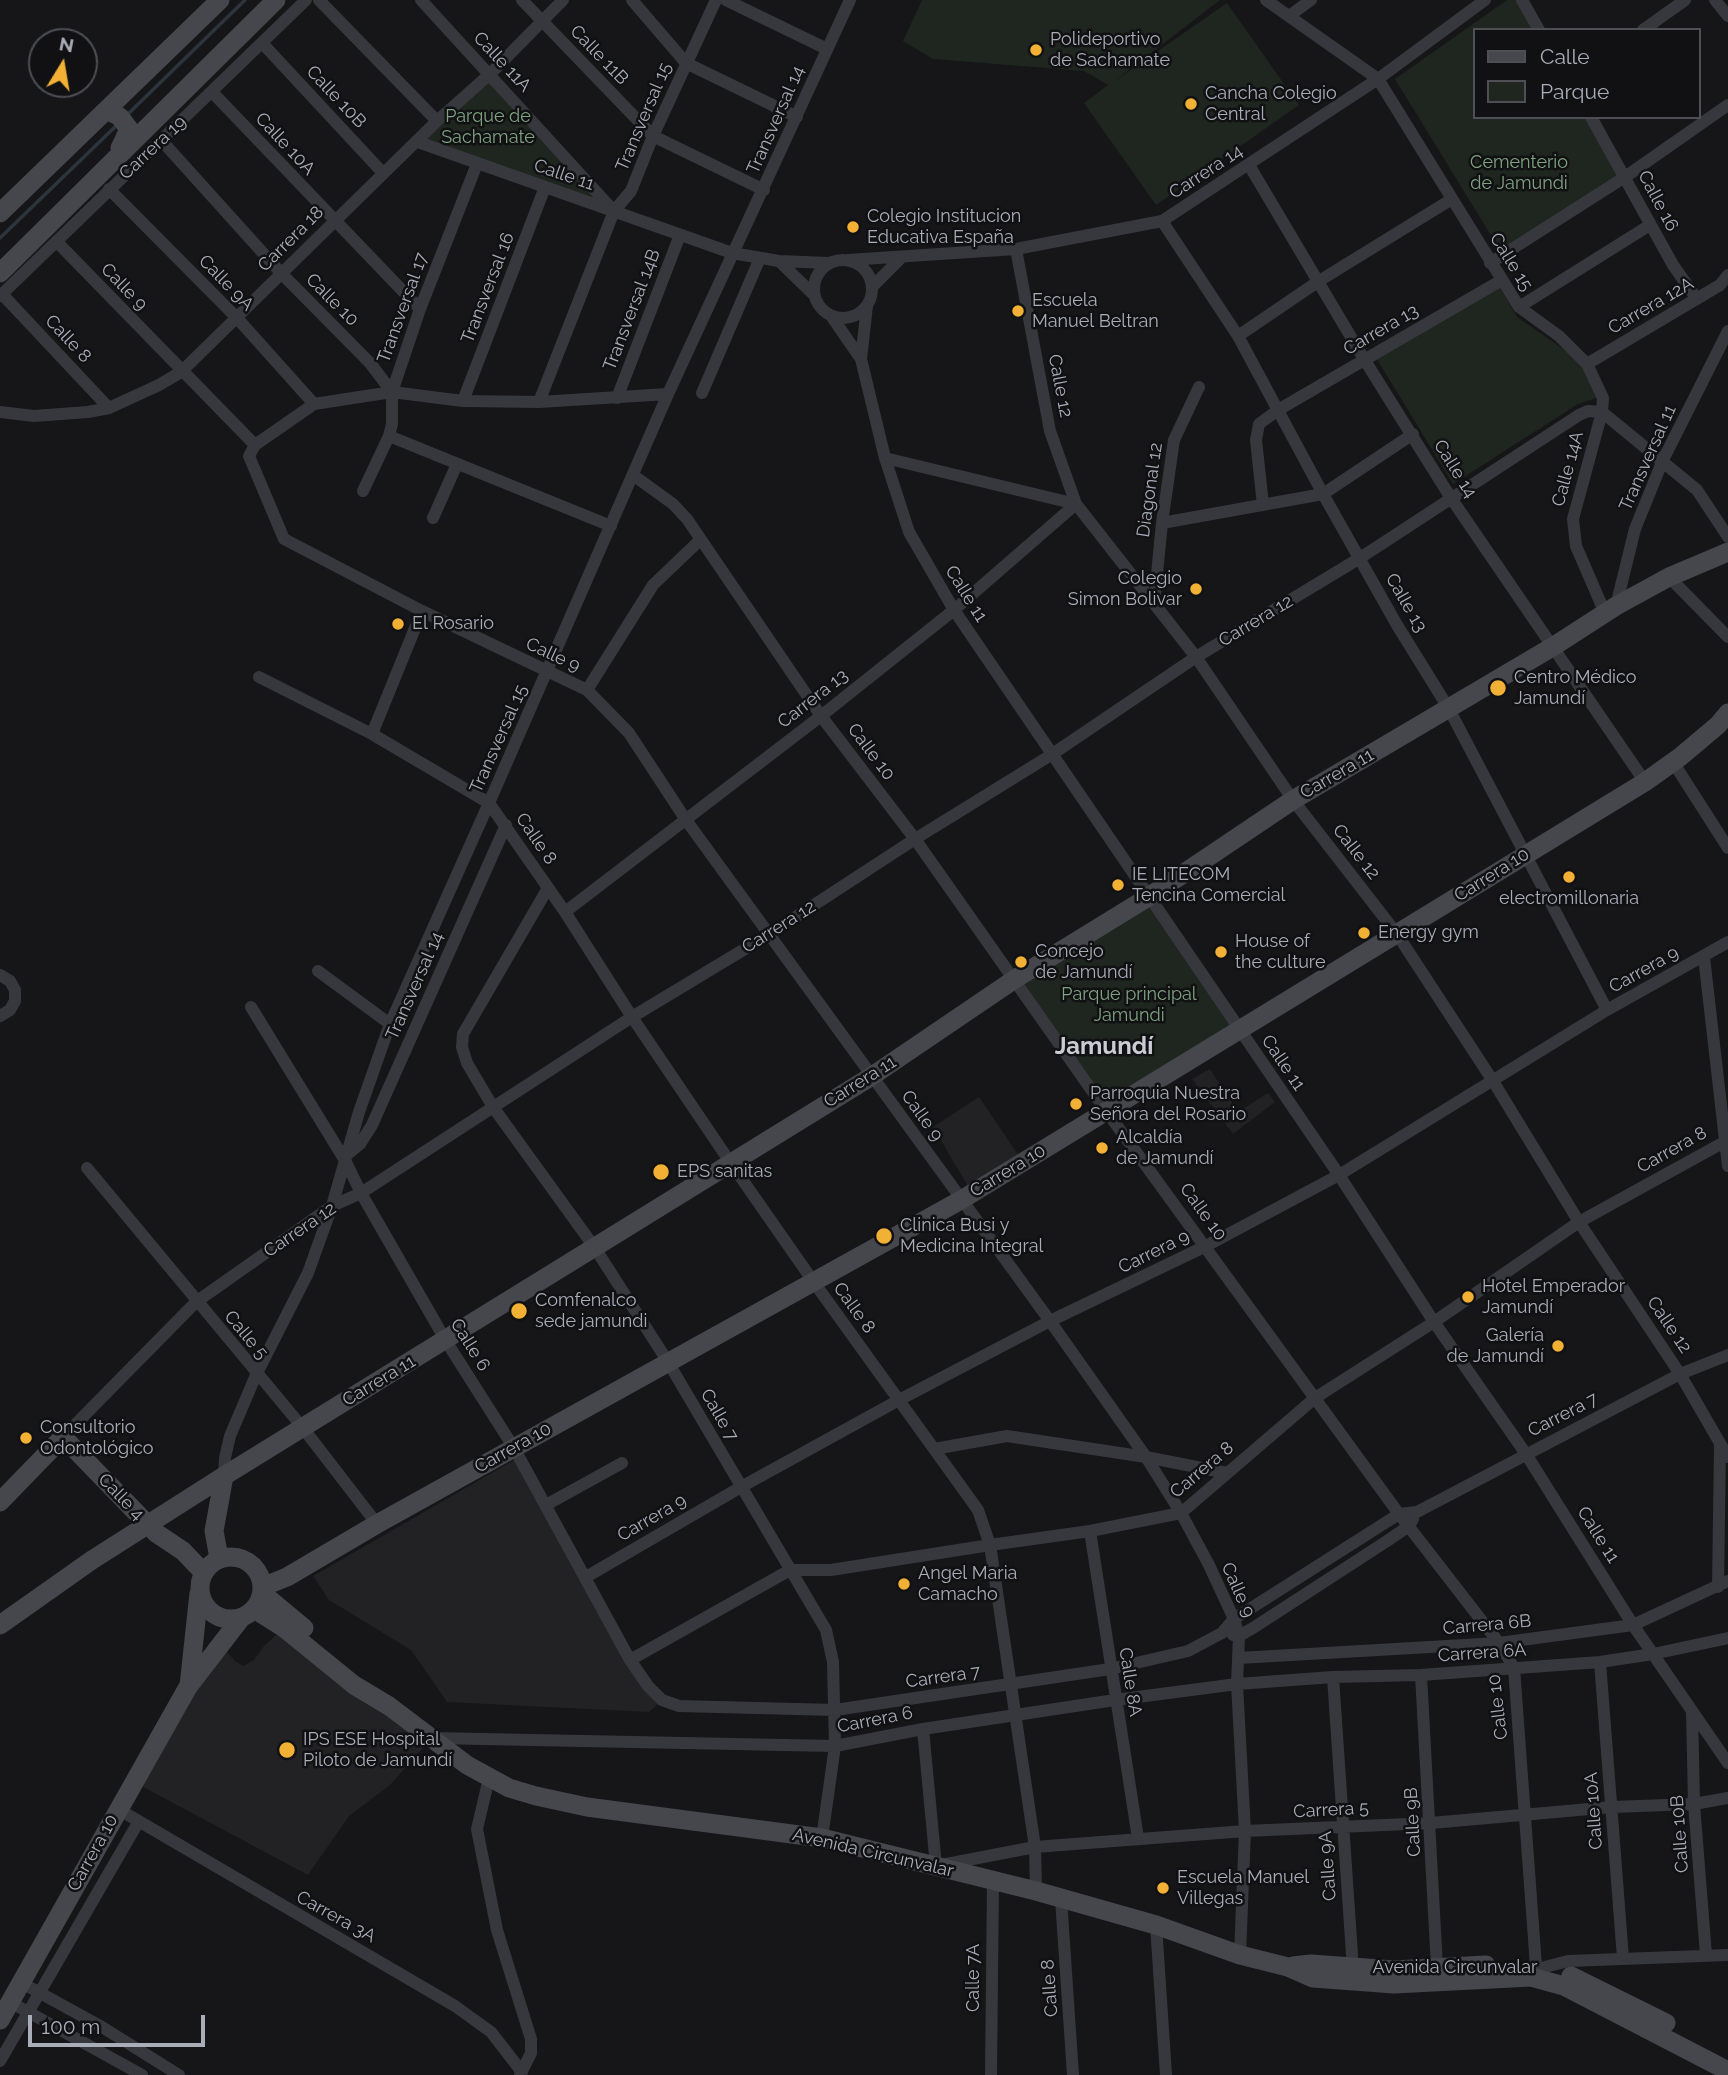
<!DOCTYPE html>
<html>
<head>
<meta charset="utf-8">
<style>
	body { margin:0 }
	#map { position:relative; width:1728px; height:2075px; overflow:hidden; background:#161618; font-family:Raleway,sans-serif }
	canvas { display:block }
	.legend { position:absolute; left:1473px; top:28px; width:228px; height:91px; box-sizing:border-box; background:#111113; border:2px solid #4d4f55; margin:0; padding:9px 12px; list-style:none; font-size:21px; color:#a8adb8 }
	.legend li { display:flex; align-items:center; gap:14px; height:35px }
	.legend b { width:35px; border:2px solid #4d4f55 }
	.north { position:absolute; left:28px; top:28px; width:70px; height:70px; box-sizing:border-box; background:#111113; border:2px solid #4d4f55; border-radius:50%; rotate:11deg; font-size:19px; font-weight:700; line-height:28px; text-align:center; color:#a8adb8 }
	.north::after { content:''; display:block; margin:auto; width:24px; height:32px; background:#f2b134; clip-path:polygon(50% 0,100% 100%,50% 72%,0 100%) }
	.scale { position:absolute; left:28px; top:2015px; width:177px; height:32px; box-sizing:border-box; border:4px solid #a8adb8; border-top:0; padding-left:9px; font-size:21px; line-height:24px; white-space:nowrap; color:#a8adb8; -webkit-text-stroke:5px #111113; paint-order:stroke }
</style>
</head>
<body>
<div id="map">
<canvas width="1728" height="2075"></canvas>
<ul class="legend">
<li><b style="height:9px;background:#45474d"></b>Calle</li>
<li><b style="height:19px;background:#1e261f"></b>Parque</li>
</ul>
<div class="north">N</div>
<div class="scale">100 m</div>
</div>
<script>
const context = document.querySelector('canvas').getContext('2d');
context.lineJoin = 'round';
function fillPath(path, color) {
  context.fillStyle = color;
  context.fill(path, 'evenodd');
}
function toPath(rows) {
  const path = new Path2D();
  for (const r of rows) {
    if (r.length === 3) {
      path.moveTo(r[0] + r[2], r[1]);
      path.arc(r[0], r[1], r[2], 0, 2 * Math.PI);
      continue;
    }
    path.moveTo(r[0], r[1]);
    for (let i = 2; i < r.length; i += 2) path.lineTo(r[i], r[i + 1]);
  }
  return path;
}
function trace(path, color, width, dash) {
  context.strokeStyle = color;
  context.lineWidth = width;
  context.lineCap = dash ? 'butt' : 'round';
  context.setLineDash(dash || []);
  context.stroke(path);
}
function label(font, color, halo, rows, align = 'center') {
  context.font = font + ' Raleway,sans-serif';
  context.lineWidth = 5;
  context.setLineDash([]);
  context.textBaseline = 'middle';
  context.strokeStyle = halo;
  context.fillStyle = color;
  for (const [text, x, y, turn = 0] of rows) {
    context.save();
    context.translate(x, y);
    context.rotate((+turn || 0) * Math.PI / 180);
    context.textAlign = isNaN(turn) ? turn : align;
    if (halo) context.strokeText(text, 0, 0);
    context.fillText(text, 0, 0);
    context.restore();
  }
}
const built = toPath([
	[1210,1069,1238,1112,1268,1093,1275,1102,1233,1134,1192,1079],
	[979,1097,1021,1159,972,1193,933,1127],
	[516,1459,658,1704,649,1712,447,1702,411,1650,329,1600,313,1576],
	[284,1628,432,1738,390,1785,349,1816,308,1875,134,1782,221,1645,235,1661,243,1666,254,1660,264,1646]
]);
const green = toPath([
	[922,0,1220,0,1112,83,1227,3,1299,105,1156,205,1084,103,1108,85,1084,71,933,59,903,41],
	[1507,0,1516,0,1534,30,1474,30,1474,117,1588,117,1623,173,1500,250,1395,79],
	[490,74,614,211,418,142],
	[1500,288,1517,317,1585,364,1599,397,1578,404,1453,484,1375,356],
	[1150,896,1239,1030,1107,1112,1015,979]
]);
const stream = toPath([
	[127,115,245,0],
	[0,238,117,125]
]);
const street = toPath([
	[319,0,437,121],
	[421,0,612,209],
	[522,0,653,136,764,190],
	[632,0,686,63,797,117],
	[726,0,827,49],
	[1266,0,1378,79,1519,307,1559,336,1587,364,1603,398,1602,412,1573,519,1576,546,1605,613],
	[1522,0,1539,30],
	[1715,0,1728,16],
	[1289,16,1311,0],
	[1643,30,1685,0],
	[263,44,383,173],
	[213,93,420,309],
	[1591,117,1673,265,1697,299],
	[162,141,281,273,370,363,392,392],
	[418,142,732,253,779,261,829,263],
	[1249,165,1364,359,1451,498,1645,782],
	[109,189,237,318,314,404],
	[1162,221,1238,336,1323,494,1397,625,1449,709,1607,1010],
	[57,242,255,445],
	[1016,249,1050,431,1076,504,1196,657,1293,800,1397,934,1493,1081,1579,1222,1680,1374,1728,1457],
	[843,289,29],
	[848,260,1016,249,1162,221,1378,79,1485,0],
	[779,261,814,295],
	[1490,263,1625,177,1728,105],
	[872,287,900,259],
	[2,294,109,408],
	[0,296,306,0],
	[1519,307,1650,225],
	[832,317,861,359,885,458,909,532,954,610,1339,1175,1434,1322,1526,1454,1633,1625,1728,1763],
	[1238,336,1319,281,1452,199],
	[861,359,867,306],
	[1587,364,1720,285,1728,275],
	[702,393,760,258],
	[668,394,539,402,463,401,392,392,314,404,255,445,249,456,284,539,422,611,587,690,629,733,686,820,1050,1321,1146,1457,1181,1513,1209,1565,1234,1619,1239,1636,1237,1684,1245,1831,1240,1955],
	[617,398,680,235],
	[463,401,545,187],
	[539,402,614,211,631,191,653,136,716,0],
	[0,412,34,416,88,412,109,408,159,385,181,372,437,121,490,74,563,0],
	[1602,412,1697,490,1728,537],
	[389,436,611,526],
	[885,458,1076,504],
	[633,475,673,504,687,519,821,716,915,839,1107,1112,1399,1514,1499,1643,1514,1668,1536,1966],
	[363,491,389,436,392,424,392,392,420,309,477,164],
	[1263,505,1256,440,1259,424,1278,410,1502,280],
	[433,518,457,464],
	[1162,523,1323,494,1413,434],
	[1669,577,1728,637],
	[1154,604,1162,523,1174,440,1199,387],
	[1616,606,1635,529,1663,460,1728,331],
	[259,677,372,734,489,803,565,912,632,1017,730,1162,813,1281,978,1510,990,1545,1035,1847,1036,1891],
	[587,690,653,585,700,540],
	[372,734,422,611],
	[1673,762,1728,848],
	[548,888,463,1034,462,1047,467,1063,493,1107,595,1248,668,1362,826,1630,833,1662,835,1746,822,1838],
	[565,912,821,716,954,610,1076,504],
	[1704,957,1728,1166],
	[318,971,390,1024],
	[0,975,10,981,15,990,15,1001,10,1010,0,1016],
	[251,1007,346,1162,361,1193,446,1341,514,1448,630,1660,648,1686,662,1700,679,1706,835,1710,1110,1669,1188,1651,1222,1633,1234,1619,1399,1514,1417,1512,1680,1374,1728,1355],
	[348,1154,360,1144,372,1125,506,825],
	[87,1168,303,1428,377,1524],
	[63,1437,196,1302,332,1206,361,1193,632,1017,768,935,915,839,1051,755,1196,657,1360,558,1579,415,1588,411,1602,412],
	[934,1449,1007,1436,1146,1457,1227,1473],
	[224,1476,225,1458,230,1436,256,1375,308,1273,332,1206,359,1112,390,1024,489,803,668,394,850,0],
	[546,1505,622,1463],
	[1090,1531,1138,1838],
	[586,1577,741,1487,899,1400,1050,1321,1206,1246,1339,1175,1607,1010,1728,942],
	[1718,1587,1720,1446],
	[1233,1635,1239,1636,1253,1628,1387,1541,1409,1526,1413,1519],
	[1239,1658,1499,1643,1633,1625,1728,1581],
	[630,1660,790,1570,831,1570,990,1545,1090,1531,1181,1513,1315,1398,1434,1322,1579,1222,1728,1140],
	[1600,1662,1623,1958],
	[1421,1675,1437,1967],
	[1333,1677,1353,1969],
	[1692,1711,1694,1804,1706,1955],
	[923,1729,936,1866,1035,1847,1245,1831,1431,1823,1612,1807,1694,1804,1728,1798],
	[432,1738,835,1746,923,1729,1115,1700,1237,1684,1333,1677,1421,1675,1600,1662,1653,1654,1728,1638],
	[489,1778,477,1829,497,1930,531,2039,531,2053,520,2075],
	[118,1809,455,2006,491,2032,522,2072],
	[1061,1899,1073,2075],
	[1156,1925,1166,2075],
	[1545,1967,1568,1961,1728,1955],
	[31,1988,102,2027,179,2075],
	[10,2002,142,2075],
	[0,2061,139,1821],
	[991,2075,993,1881]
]);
const secondary = toPath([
	[107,110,120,117,129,129,120,148],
	[0,213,220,0],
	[0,273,276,0],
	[0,1502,63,1437,156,1533,183,1551,203,1572],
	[231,1588,31],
	[219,1558,214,1531,224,1476],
	[262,1587,287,1577,377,1524,961,1200,1645,782,1680,757,1718,725,1728,713],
	[262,1593,304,1628],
	[254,1609,284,1628,354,1685,389,1706,467,1765,509,1788,536,1796,587,1807,822,1838,1036,1891,1156,1925,1240,1955,1288,1967,1313,1978,1394,1984,1531,1977,1564,1986,1728,2071],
	[0,1625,92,1560,224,1476,872,1076,1015,979,1150,896,1293,800,1554,646,1616,606,1669,577,1728,552],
	[189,1686,199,1593],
	[1293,1966,1311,1964,1394,1970,1486,1965],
	[1571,1976,1666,2023],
	[0,2020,188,1687,242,1617]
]);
const markers = [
	[1036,50,7,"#f2b134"],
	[1191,104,7,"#f2b134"],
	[853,227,7,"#f2b134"],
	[1018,311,7,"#f2b134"],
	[1196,589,7,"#f2b134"],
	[398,624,7,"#f2b134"],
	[1498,688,9,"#f2b134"],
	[1569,877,7,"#f2b134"],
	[1118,885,7,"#f2b134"],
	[1364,933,7,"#f2b134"],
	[1221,952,7,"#f2b134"],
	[1021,962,7,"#f2b134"],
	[1076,1104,7,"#f2b134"],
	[1102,1148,7,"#f2b134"],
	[661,1172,9,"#f2b134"],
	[884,1236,9,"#f2b134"],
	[1468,1297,7,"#f2b134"],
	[519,1311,9,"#f2b134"],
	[1558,1346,7,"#f2b134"],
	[26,1438,7,"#f2b134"],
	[904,1584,7,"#f2b134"],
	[287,1750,9,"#f2b134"],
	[1163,1888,7,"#f2b134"]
];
const poiNames = [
	["Polideportivo",1050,40],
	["de Sachamate",1050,61],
	["Cancha Colegio",1205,94],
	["Central",1205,115],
	["Colegio Institucion",867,217],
	["Educativa España",867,238],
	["Escuela",1032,301],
	["Manuel Beltran",1032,322],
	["Colegio",1182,579,"right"],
	["Simon Bolivar",1182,600,"right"],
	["El Rosario",412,624],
	["Centro Médico",1514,678],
	["Jamundí",1514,699],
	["IE LITECOM",1132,875],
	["Tencina Comercial",1132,896],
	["electromillonaria",1569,899,"center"],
	["Energy gym",1378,933],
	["House of",1235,942],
	["the culture",1235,963],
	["Concejo",1035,952],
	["de Jamundí",1035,973],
	["Parroquia Nuestra",1090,1094],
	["Señora del Rosario",1090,1115],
	["Alcaldía",1116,1138],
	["de Jamundí",1116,1159],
	["EPS sanitas",677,1172],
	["Clinica Busi y",900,1226],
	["Medicina Integral",900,1247],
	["Hotel Emperador",1482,1287],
	["Jamundí",1482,1308],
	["Comfenalco",535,1301],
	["sede jamundi",535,1322],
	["Galería",1544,1336,"right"],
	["de Jamundí",1544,1357,"right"],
	["Consultorio",40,1428],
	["Odontológico",40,1449],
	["Angel Maria",918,1574],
	["Camacho",918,1595],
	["IPS ESE Hospital",303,1740],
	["Piloto de Jamundí",303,1761],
	["Escuela Manuel",1177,1878],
	["Villegas",1177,1899]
];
const streetNames = [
	["Calle 11B",599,55,46],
	["Calle 11A",502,62,47],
	["Calle 10B",336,97,47],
	["Transversal 15",644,117,-67],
	["Transversal 14",776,120,-66],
	["Calle 10A",285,144,47],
	["Carrera 19",153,148,-43],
	["Carrera 14",1206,172,-33],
	["Calle 11",564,175,19],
	["Calle 16",1658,201,62],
	["Carrera 18",291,239,-45],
	["Calle 15",1511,262,58],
	["Calle 9A",226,283,46],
	["Calle 9",124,287,46],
	["Transversal 16",488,288,-69],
	["Calle 10",332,300,45],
	["Carrera 12A",1651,306,-30],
	["Transversal 17",403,308,-70],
	["Transversal 14B",632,310,-69],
	["Carrera 13",1381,330,-30],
	["Calle 8",68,339,47],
	["Calle 12",1060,386,79],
	["Transversal 11",1648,458,-66],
	["Calle 14",1455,469,58],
	["Calle 14A",1568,469,-75],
	["Diagonal 12",1150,490,-82],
	["Calle 11",966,594,58],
	["Calle 13",1406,603,60],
	["Carrera 12",1256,621,-31],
	["Calle 9",553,655,25],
	["Carrera 13",813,699,-38],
	["Transversal 15",499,739,-66],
	["Calle 10",871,752,53],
	["Carrera 11",1337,774,-30],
	["Calle 8",536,839,56],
	["Calle 12",1356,852,52],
	["Carrera 10",1492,875,-32],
	["Carrera 12",779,927,-32],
	["Carrera 9",1644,970,-29],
	["Transversal 14",415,986,-66],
	["Calle 11",1283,1063,56],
	["Carrera 11",860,1082,-32],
	["Calle 9",922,1116,54],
	["Carrera 8",1672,1150,-29],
	["Carrera 10",1008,1171,-31],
	["Calle 10",1203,1212,54],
	["Carrera 12",300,1230,-34],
	["Carrera 9",1154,1252,-26],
	["Calle 8",854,1308,54],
	["Calle 12",1669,1325,56],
	["Calle 5",246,1335,50],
	["Calle 6",470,1345,58],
	["Carrera 11",379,1381,-31],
	["Calle 7",719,1415,60],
	["Carrera 7",1563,1415,-27],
	["Carrera 10",513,1448,-29],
	["Carrera 8",1202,1470,-40],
	["Calle 4",121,1497,46],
	["Carrera 9",652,1518,-30],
	["Calle 11",1598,1535,58],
	["Calle 9",1238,1590,66],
	["Carrera 6B",1487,1625,-5],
	["Carrera 6A",1482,1653,-4],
	["Carrera 7",943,1677,-8],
	["Calle 8A",1130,1682,81],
	["Calle 10",1498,1707,-97],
	["Carrera 6",875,1720,-11],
	["Carrera 5",1331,1810,-3],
	["Calle 10A",1594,1811,-94],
	["Calle 9B",1413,1822,-93],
	["Calle 10B",1680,1834,-94],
	["Carrera 10",93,1853,-61],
	["Avenida Circunvalar",873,1853,13],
	["Calle 9A",1328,1866,-94],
	["Carrera 3A",336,1917,29],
	["Avenida Circunvalar",1455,1968],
	["Calle 7A",974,1978,-90],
	["Calle 8",1050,1988,-94]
];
const parkNames = [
	["Parque de",488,117],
	["Sachamate",488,138],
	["Cementerio",1519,163],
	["de Jamundi",1519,184],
	["Parque principal",1129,995],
	["Jamundi",1129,1016]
];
const districtNames = [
	["Jamundí",1104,1047]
];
fillPath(built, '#222225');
fillPath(green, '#1e261f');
trace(stream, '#2c353c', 3.5);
trace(street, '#37383d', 12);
trace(secondary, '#45474d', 19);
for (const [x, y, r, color] of markers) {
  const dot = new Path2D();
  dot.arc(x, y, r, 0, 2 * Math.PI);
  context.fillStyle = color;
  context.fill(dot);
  trace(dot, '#111113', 2.5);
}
label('18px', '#a8adb8', '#111113', poiNames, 'left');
label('18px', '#a8adb8', '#111113', streetNames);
label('18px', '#7fa381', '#111113', parkNames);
label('bold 24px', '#c9ccd4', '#111113', districtNames);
</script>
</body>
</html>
